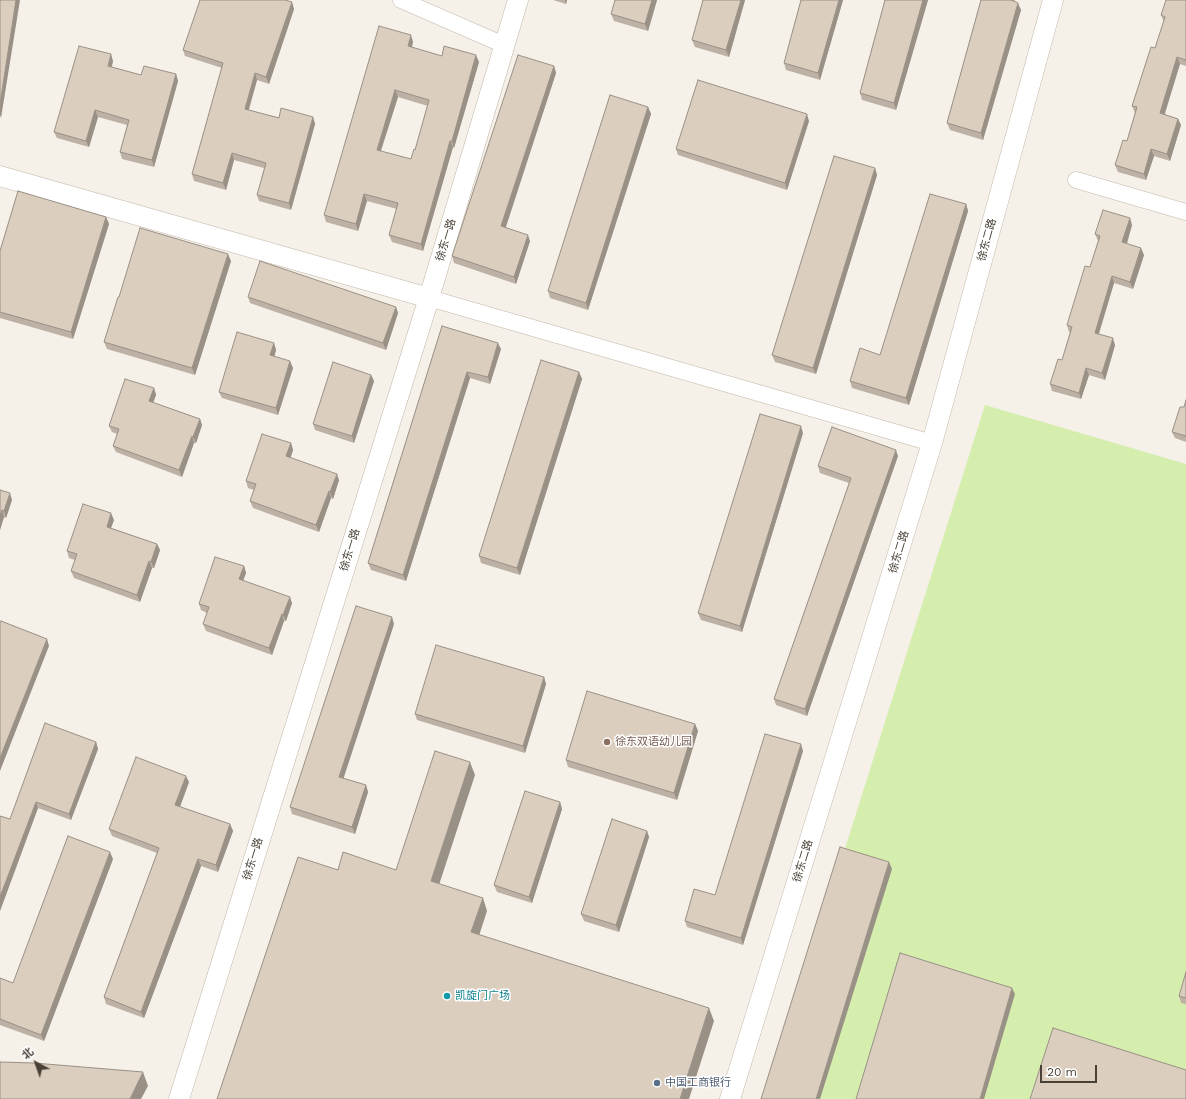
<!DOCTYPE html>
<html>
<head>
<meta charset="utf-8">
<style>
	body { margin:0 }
	#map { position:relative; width:1186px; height:1099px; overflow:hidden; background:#f5f0e8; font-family:"Work Sans","Noto Sans SC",sans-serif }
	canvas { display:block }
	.north { position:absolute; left:16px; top:1043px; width:40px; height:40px; -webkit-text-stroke:3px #fff; paint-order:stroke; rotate:319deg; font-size:11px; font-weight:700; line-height:16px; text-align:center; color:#494036 }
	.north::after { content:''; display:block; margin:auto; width:14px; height:18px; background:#494036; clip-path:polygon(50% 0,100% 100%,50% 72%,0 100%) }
	.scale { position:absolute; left:1040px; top:1065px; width:57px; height:18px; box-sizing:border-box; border:2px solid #494036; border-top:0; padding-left:5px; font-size:12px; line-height:14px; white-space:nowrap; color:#494036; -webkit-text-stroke:3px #fff; paint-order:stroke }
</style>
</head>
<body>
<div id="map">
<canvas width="1186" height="1099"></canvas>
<div class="north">北</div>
<div class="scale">20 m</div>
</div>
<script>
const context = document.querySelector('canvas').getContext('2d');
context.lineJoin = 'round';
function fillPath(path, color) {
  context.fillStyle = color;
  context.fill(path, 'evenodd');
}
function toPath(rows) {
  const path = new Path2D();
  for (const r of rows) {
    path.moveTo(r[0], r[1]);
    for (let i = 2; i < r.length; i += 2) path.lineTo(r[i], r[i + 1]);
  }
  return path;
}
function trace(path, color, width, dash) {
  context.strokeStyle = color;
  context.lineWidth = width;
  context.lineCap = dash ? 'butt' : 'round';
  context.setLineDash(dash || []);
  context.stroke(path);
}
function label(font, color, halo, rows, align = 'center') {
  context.font = font + ' "Work Sans","Noto Sans SC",sans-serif';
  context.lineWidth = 3;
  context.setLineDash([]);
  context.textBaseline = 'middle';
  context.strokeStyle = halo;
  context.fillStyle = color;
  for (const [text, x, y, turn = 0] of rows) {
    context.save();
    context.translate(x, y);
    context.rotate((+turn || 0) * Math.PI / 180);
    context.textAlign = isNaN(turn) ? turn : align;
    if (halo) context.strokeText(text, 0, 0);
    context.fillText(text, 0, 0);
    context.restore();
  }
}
const green = toPath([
	[985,405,1186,464,1186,1099,766,1099]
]);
const minor = toPath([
	[401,0,504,45],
	[1076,180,1186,212],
	[429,298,932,443]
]);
const tertiary = toPath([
	[0,176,429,298],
	[179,1099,429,298,518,0],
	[730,1099,932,443,1053,0]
]);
const wall = toPath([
	[553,0,567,0,566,4],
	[657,0,648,31,614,21,611,14],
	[703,0,745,0,729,57,695,47,692,40],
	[801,0,843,0,820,80,786,70,784,63],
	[885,0,928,0,896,110,862,100,860,93],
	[981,0,1015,0,1014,2,1021,10,983,140,950,130,947,123],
	[1186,0,1186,66,1180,64,1164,114,1178,119,1181,125,1170,161,1154,156,1146,180,1118,172,1115,165,1127,141,1135,113,1132,106,1155,48,1164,22,1161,15],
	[294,9,269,84,257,80,249,110,279,118,313,117,315,124,291,210,259,201,257,195,264,168,234,160,226,190,194,181,192,174,222,68,185,56,183,50],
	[413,42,412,48,442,56,479,62,454,148,453,147,423,251,392,242,389,235,397,209,367,201,358,231,326,222,324,215],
	[398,97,428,106,415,150,411,159,381,151],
	[113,61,112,67,141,75,176,74,178,81,154,167,122,159,120,152,127,125,98,117,89,147,57,138,54,132],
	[554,66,556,73,505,227,530,241,516,284,454,263,452,256],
	[648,107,651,114,588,310,550,298,548,291],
	[809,121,787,190,678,155,676,149],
	[875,168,877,175,816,374,775,362,772,355],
	[966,204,968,211,909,405,852,388,850,381,880,355],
	[106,217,109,224,73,339,0,318,0,251],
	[1132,225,1127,244,1144,255,1133,289,1114,283,1099,334,1115,345,1105,380,1089,375,1081,399,1052,391,1050,384,1062,360,1070,332,1069,332,1067,325,1090,267,1098,241,1095,234],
	[231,261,195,375,107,349,104,342,119,297],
	[248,297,396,307,398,313,386,350,250,303],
	[442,326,501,349,490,384,470,378,406,581,371,570,368,563],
	[274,343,276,350,274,356,293,368,278,415,222,398,219,392],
	[579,372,582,379,520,575,481,563,479,556],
	[371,375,374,381,354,443,315,430,313,424],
	[154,388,156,395,153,403,200,419,202,425,196,443,194,443,182,477,116,452,113,446,117,434,112,432,109,426],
	[1186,400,1186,442,1175,438,1172,432,1184,407],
	[803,433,742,632,701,620,698,613],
	[291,443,293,450,290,458,339,480,333,499,331,498,319,532,253,508,250,501,254,490,248,488,246,481],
	[898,456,807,716,776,705,774,699,849,483,820,473,818,466],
	[0,490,12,500,6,518,4,517,0,530],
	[114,520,111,528,157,544,160,550,154,568,152,568,140,602,74,578,71,571,75,560,69,558,67,551],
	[244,566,246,573,243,581,292,603,286,621,284,621,272,655,206,631,203,624,207,613,201,610,199,604],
	[394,624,343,778,366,785,368,792,355,834,292,814,290,807],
	[544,677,546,684,525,753,417,720,415,714],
	[695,724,698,731,677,800,568,767,566,760],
	[96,742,98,749,71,820,38,808,0,911,0,816,10,819],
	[803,751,743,945,687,927,685,921,715,895],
	[189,782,180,807,230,824,233,831,218,872,201,866,144,1018,106,1004,104,997,157,853,112,836,109,829],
	[560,802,562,809,532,903,497,892,494,885],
	[647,831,649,837,619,932,584,921,581,914],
	[113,859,44,1041,0,1025,0,978,13,983],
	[1186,972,1186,1004,1181,1003,1179,996]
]);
const shadedWall = toPath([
	[16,0,20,0,1,118,0,115,0,104],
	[565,0,567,0,566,4],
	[652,0,657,0,648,31,645,24],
	[741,0,745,0,729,57,726,50],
	[839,0,843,0,820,80,818,73],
	[923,0,928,0,896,110,894,103],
	[292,2,294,9,269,84,266,77],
	[1018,3,1021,10,983,140,981,133],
	[411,35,413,42,410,53,408,46],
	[111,54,113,61,110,72,108,66],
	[476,55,479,62,454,148,452,141],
	[1177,57,1180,64,1163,120,1160,113],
	[554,66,556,73,504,233,501,226],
	[255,73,257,80,247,115,245,109],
	[176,74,178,81,154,167,152,160],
	[395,90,398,97,379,156,377,150],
	[648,107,651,114,588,310,586,303],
	[95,110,98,117,89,147,86,141],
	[807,114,809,121,787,190,785,183],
	[313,117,315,124,291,210,289,203],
	[1178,119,1181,125,1170,161,1167,154],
	[450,141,453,147,423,251,421,244],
	[1151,149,1154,156,1146,180,1144,174],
	[232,153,234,160,226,190,223,183],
	[875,168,877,175,816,374,813,368],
	[364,194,367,201,358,231,356,224],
	[966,204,968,211,909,405,906,398],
	[106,217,109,224,73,339,71,332],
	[1130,218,1132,225,1125,249,1122,242],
	[528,235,530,241,516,284,514,277],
	[1141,248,1144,255,1133,289,1130,282],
	[228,254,231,261,195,375,192,368],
	[1112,276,1114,283,1097,339,1095,333],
	[396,307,398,313,386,350,383,343],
	[1113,338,1115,345,1105,380,1102,373],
	[274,343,276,350,273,362,270,355],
	[498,343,501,349,490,384,488,377],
	[290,361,293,368,278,415,276,408],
	[1086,368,1089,375,1081,399,1079,393],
	[467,372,470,378,406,581,403,575],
	[579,372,582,379,520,575,517,568],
	[371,375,374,381,354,443,352,436],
	[154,388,156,395,151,408,149,401],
	[200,419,202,425,196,443,193,437],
	[801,426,803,433,742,632,740,626],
	[192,436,194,443,182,477,179,470],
	[291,443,293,450,289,463,286,456],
	[896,450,898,456,807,716,805,709],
	[337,474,339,480,333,499,330,492],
	[329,491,331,498,319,532,316,525],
	[10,493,12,500,6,518,4,511],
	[2,510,4,517,0,530,0,516],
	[111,513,114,520,109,533,107,527],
	[157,544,160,550,154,568,151,562],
	[149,561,152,568,140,602,137,595],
	[244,566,246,573,241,586,239,579],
	[290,597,292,603,286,621,283,615],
	[282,614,284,621,272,655,269,648],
	[392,617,394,624,342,783,339,777],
	[47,639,49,646,0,771,0,758],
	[544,677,546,684,525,753,523,746],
	[695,724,698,731,677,800,674,793],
	[96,742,98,749,71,820,69,814],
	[801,744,803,751,743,945,741,938],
	[470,762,475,775,436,894,431,881],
	[186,776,189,782,178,812,175,805],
	[366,785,368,792,355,834,352,827],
	[36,802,38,808,0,911,0,897],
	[560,802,562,809,532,903,529,897],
	[230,824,233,831,218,872,216,865],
	[647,831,649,837,619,932,616,925],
	[110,852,113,859,44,1041,41,1035],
	[198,859,201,866,144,1018,141,1012],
	[889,862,892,869,820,1099,816,1099],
	[483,898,487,911,476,945,471,932],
	[1012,988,1015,994,984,1099,980,1099],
	[709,1008,714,1021,689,1099,680,1099],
	[143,1072,148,1086,141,1099,130,1099]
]);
const building = toPath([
	[0,0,16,0,0,104,0,0],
	[200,0,285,0,292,2,266,77,255,73,245,109,279,118,281,108,313,117,289,203,257,195,266,163,232,153,223,183,192,174,223,63,183,50,200,0],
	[615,0,652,0,645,24,611,14,615,0],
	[703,0,741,0,726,50,692,40,703,0],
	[801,0,839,0,818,73,784,63,801,0],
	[885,0,923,0,894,103,860,93,885,0],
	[981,0,1011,0,1018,3,981,133,947,123,981,0],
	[1166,0,1186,0,1186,60,1177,57,1160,113,1178,119,1167,154,1151,149,1144,174,1115,165,1123,140,1127,141,1137,107,1132,106,1151,47,1155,48,1165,17,1161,15,1166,0],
	[379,26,411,35,408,46,442,56,444,46,476,55,452,141,450,141,421,244,389,235,398,203,364,194,356,224,324,215,379,26],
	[395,90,429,100,415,150,414,149,411,159,377,150,395,90],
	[79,46,111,54,108,66,141,75,144,66,176,74,152,160,120,152,129,120,95,110,86,141,54,132,79,46],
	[518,55,554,66,501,226,528,235,514,277,452,256,518,55],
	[698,80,807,114,785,183,676,149,698,80],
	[610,95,648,107,586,303,548,291,610,95],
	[834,156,875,168,813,368,772,355,834,156],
	[18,191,106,217,71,332,0,312,0,251,18,191],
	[930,194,966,204,906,398,850,381,860,348,880,355,930,194],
	[1103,210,1130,218,1122,242,1141,248,1130,282,1112,276,1095,333,1113,338,1102,373,1086,368,1079,393,1050,384,1058,359,1062,360,1072,327,1067,325,1085,266,1090,267,1100,236,1095,234,1103,210],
	[140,228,228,254,192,368,104,342,118,297,119,297,140,228],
	[260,261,396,307,383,343,248,297,260,261],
	[442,326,498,343,488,377,467,372,403,575,368,563,442,326],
	[237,332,274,343,270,355,290,361,276,408,219,392,237,332],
	[541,360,579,372,517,568,479,556,541,360],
	[333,362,371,375,352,436,313,424,333,362],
	[125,379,154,388,149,401,200,419,193,437,192,436,179,470,113,446,119,429,109,426,125,379],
	[1186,400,1186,436,1172,432,1180,407,1184,407,1186,400],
	[760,414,801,426,740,626,698,613,760,414],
	[832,427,896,450,805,709,774,699,851,478,818,466,832,427],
	[262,434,291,443,286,456,337,474,330,492,329,491,316,525,250,501,256,484,246,481,262,434],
	[0,490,10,493,4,511,2,510,0,516,0,490],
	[83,504,111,513,107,527,157,544,151,562,149,561,137,595,71,571,77,554,67,551,83,504],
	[215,557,244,566,239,579,290,597,283,615,282,614,269,648,203,624,209,607,199,604,215,557],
	[356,606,392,617,339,777,366,785,352,827,290,807,356,606],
	[1,621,47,639,0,758,0,623,1,621],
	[436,645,544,677,523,746,415,714,436,645],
	[587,691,695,724,674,793,566,760,587,691],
	[45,723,96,742,69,814,36,802,0,897,0,816,10,819,45,723],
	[765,734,801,744,741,938,685,921,694,889,715,895,765,734],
	[435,751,470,762,431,881,483,898,471,932,709,1008,680,1099,217,1099,298,857,338,870,343,852,396,870,435,751],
	[136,757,186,776,175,805,230,824,216,865,198,859,141,1012,104,997,159,848,109,829,136,757],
	[525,791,560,802,529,897,494,885,525,791],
	[612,819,647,831,616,925,581,914,612,819],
	[68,836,110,852,41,1035,0,1019,0,978,13,983,68,836],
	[840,847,889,862,816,1099,761,1099,840,847],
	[900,953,1012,988,980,1099,856,1099,900,953],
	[1186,972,1186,998,1179,996,1186,972],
	[1053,1028,1186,1070,1186,1099,1030,1099,1053,1028],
	[0,1062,34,1063,143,1072,130,1099,0,1099,0,1062]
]);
const markers = [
	[607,742,4,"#8d6e63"],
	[447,996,4,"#0f9aa8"],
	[657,1083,4,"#5c6f8a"]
];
const streetNames = [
	["徐东一路",446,240,-73],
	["徐东二路",987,240,-75],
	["徐东一路",350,550,-73],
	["徐东二路",899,552,-73],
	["徐东一路",253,859,-73],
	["徐东二路",803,861,-73]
];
const educationNames = [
	["徐东双语幼儿园",615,742]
];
const cultureNames = [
	["凯旋门广场",455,996]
];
const serviceNames = [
	["中国工商银行",665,1083]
];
fillPath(green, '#d5edad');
trace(minor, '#c2b7a9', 17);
trace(tertiary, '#c2b7a9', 21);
trace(minor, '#fff', 16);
trace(tertiary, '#fff', 20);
fillPath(wall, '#bcb1a4');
fillPath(shadedWall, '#999086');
fillPath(building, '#dbcebf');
trace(building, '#999086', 1);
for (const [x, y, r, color] of markers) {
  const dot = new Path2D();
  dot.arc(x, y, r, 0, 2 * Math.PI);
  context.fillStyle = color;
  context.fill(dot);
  trace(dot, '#fff', 1.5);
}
label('11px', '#494036', '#fff', streetNames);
label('11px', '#785e54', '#fff', educationNames, 'left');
label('11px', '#0d838f', '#fff', cultureNames, 'left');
label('11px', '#4e5e75', '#fff', serviceNames, 'left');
</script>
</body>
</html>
